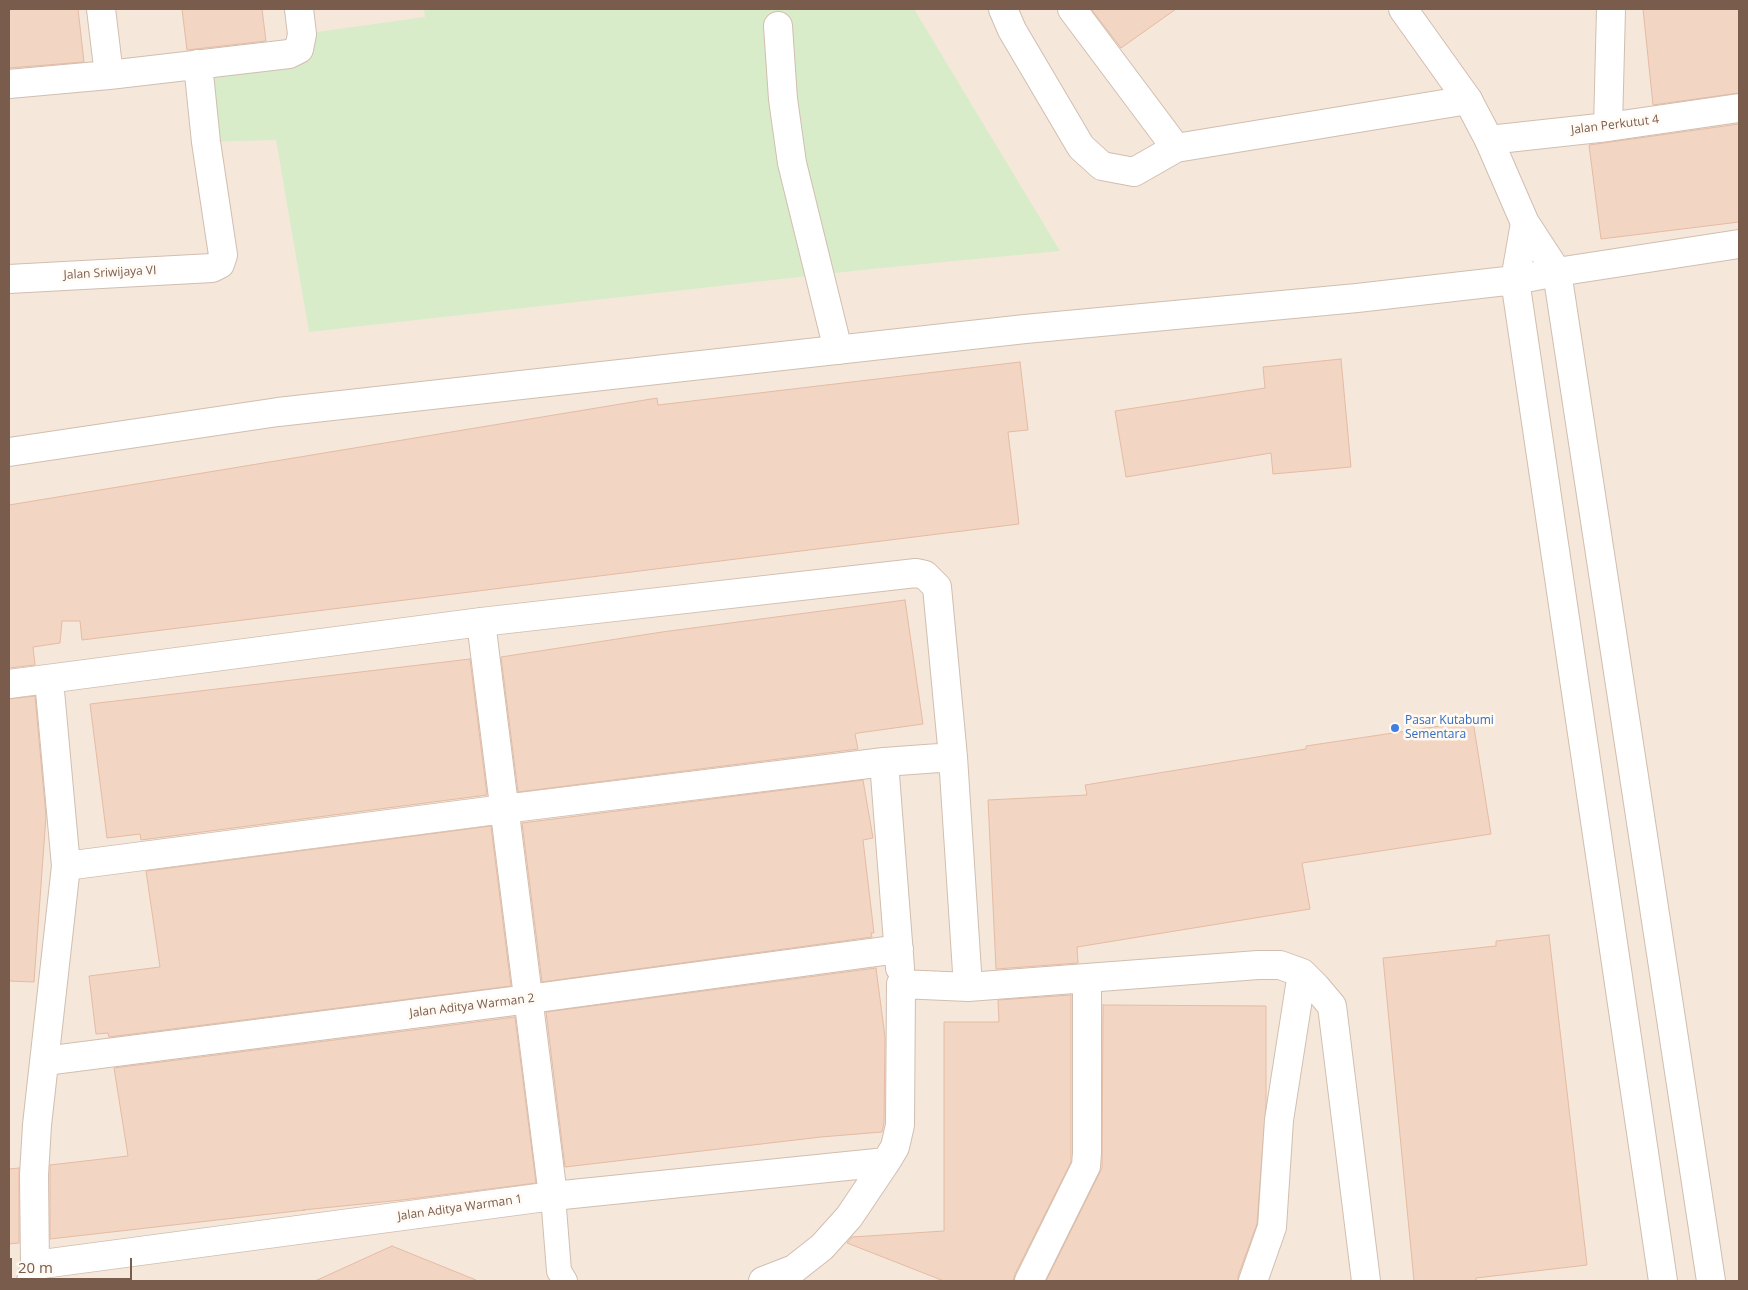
<!DOCTYPE html>
<html>
<head>
<meta charset="utf-8">
<style>
	body { margin:0 }
	#map { position:relative; width:1748px; height:1290px; overflow:hidden; background:#fdf6ec; font-family:"Open Sans",sans-serif }
	canvas { display:block }
	.frame { position:absolute; inset:0; border:10px solid #7a5c4d; pointer-events:none }
	.scale { position:absolute; left:10px; top:1258px; width:122px; height:22px; box-sizing:border-box; border:2px solid #7a5c4d; border-top:0; padding-left:6px; font-size:15px; line-height:18px; white-space:nowrap; color:#7a5c4d; -webkit-text-stroke:4px #fffaf3; paint-order:stroke }
</style>
</head>
<body>
<div id="map">
<canvas width="1748" height="1290"></canvas>
<div class="frame"></div>
<div class="scale">20 m</div>
</div>
<script>
const context = document.querySelector('canvas').getContext('2d');
context.lineJoin = 'round';
function fillPath(path, color) {
  context.fillStyle = color;
  context.fill(path, 'evenodd');
}
function toPath(rows) {
  const path = new Path2D();
  for (const r of rows) {
    path.moveTo(r[0], r[1]);
    for (let i = 2; i < r.length; i += 2) path.lineTo(r[i], r[i + 1]);
  }
  return path;
}
function trace(path, color, width, dash) {
  context.strokeStyle = color;
  context.lineWidth = width;
  context.lineCap = dash ? 'butt' : 'round';
  context.setLineDash(dash || []);
  context.stroke(path);
}
function label(font, color, halo, rows, align = 'center') {
  context.font = font + ' "Open Sans",sans-serif';
  context.lineWidth = 5;
  context.setLineDash([]);
  context.textBaseline = 'middle';
  context.strokeStyle = halo;
  context.fillStyle = color;
  for (const [text, x, y, turn = 0] of rows) {
    context.save();
    context.translate(x, y);
    context.rotate((+turn || 0) * Math.PI / 180);
    context.textAlign = isNaN(turn) ? turn : align;
    if (halo) context.strokeText(text, 0, 0);
    context.fillText(text, 0, 0);
    context.restore();
  }
}
const residential = toPath([
	[9,9,1739,9,1739,1281,9,1281]
]);
const green = toPath([
	[424,9,914,9,1060,251,871,269,309,332,276,140,206,142,198,64,289,54,302,34,425,17]
]);
const building = toPath([
	[9,9,78,9,84,62,9,68,9,9],
	[182,9,262,9,266,41,187,50,182,9],
	[1091,9,1176,9,1121,48,1091,9],
	[1643,9,1739,9,1739,93,1653,105,1643,9],
	[1739,124,1739,222,1601,239,1589,145,1739,124],
	[1341,359,1351,467,1273,474,1271,453,1126,477,1115,411,1265,388,1263,367,1341,359],
	[1020,362,1028,430,1008,432,1019,524,82,640,80,621,62,621,60,643,33,647,35,665,9,668,9,505,657,398,658,405,1020,362],
	[905,600,923,724,858,733,855,734,858,749,518,792,501,657,662,632,905,600],
	[470,659,487,795,141,840,140,834,107,838,90,704,470,659],
	[35,696,46,816,34,982,9,981,9,699,35,696],
	[1473,721,1491,834,1302,863,1310,909,1077,947,1078,963,996,969,988,800,1087,795,1085,785,1306,749,1306,746,1473,721],
	[863,780,873,838,863,840,874,933,871,933,872,937,542,982,522,823,863,780],
	[491,826,511,986,109,1037,108,1033,96,1034,89,976,160,967,146,871,491,826],
	[1549,935,1587,1265,1476,1278,1476,1281,1414,1281,1383,958,1496,946,1496,941,1549,935],
	[876,968,885,1037,884,1123,882,1132,821,1137,565,1167,546,1012,876,968],
	[1071,995,1071,1162,1015,1274,1013,1281,944,1281,847,1243,852,1237,944,1231,944,1022,999,1022,998,1000,1071,995],
	[1103,1005,1266,1006,1266,1104,1257,1224,1238,1276,1238,1281,1046,1281,1102,1168,1103,1005],
	[515,1017,536,1183,402,1200,303,1210,305,1210,50,1239,50,1165,128,1156,114,1068,515,1017],
	[19,1168,19,1243,9,1244,9,1169,19,1168],
	[392,1246,476,1280,476,1281,315,1281,392,1246]
]);
const service = toPath([
	[553,1196,559,1271,565,1281]
]);
const minor = toPath([
	[101,9,109,75],
	[1003,9,1012,30,1081,147,1102,166,1134,172,1176,148,1468,100],
	[1072,9,1176,148],
	[778,26,783,99,792,163,838,350],
	[9,84,109,75,289,54,299,49,302,34,299,9],
	[1608,127,1611,9],
	[1489,140,1608,127,1739,108],
	[1557,272,1739,244],
	[9,279,212,268,220,264,223,255,206,142,198,64],
	[481,622,553,1196],
	[9,684,481,622,916,573,925,575,937,587,953,757,968,987],
	[884,762,900,968],
	[66,866,504,809,884,762,953,757],
	[45,1061,529,999,899,949],
	[35,1265,553,1196,886,1162],
	[31,1281,35,1265,34,1175,37,1125,66,866,49,680],
	[763,1281,794,1269,822,1247,849,1217,886,1162,895,1147,900,1125,901,984,968,987,1258,965,1280,965,1302,973,1316,987,1332,1006,1366,1281],
	[1029,1281,1086,1166,1087,1153,1087,979],
	[1253,1281,1272,1227,1279,1120,1302,973]
]);
const tertiary = toPath([
	[1403,9,1468,100,1489,140,1525,223,1557,272,1711,1281],
	[1525,223,1515,280,1663,1281],
	[9,452,278,412,1025,329,1357,298,1515,280,1557,272]
]);
const markers = [
	[1395,728,5,"#3f7fe0"]
];
const streetNames = [
	["Jalan Perkutut 4",1615,125,-7],
	["Jalan Sriwijaya VI",110,273,-3],
	["Jalan Aditya Warman 2",472,1006,-7],
	["Jalan Aditya Warman 1",460,1208,-8]
];
const shopNames = [
	["Pasar Kutabumi",1405,721],
	["Sementara",1405,735]
];
fillPath(residential, '#f5e8da');
fillPath(green, '#d8ecc9');
fillPath(building, '#f3d5c3');
trace(building, '#e6bba3', 1);
trace(service, '#d1beb0', 26);
trace(minor, '#d1beb0', 30);
trace(tertiary, '#d1beb0', 30);
trace(service, '#fff', 24);
trace(minor, '#fff', 28);
trace(tertiary, '#fff', 28);
for (const [x, y, r, color] of markers) {
  const dot = new Path2D();
  dot.arc(x, y, r, 0, 2 * Math.PI);
  context.fillStyle = color;
  context.fill(dot);
  trace(dot, '#fffaf3', 2);
}
label('12px', '#7a5c4d', '#fffaf3', streetNames);
label('12px', '#366cbe', '#fffaf3', shopNames, 'left');
</script>
</body>
</html>
